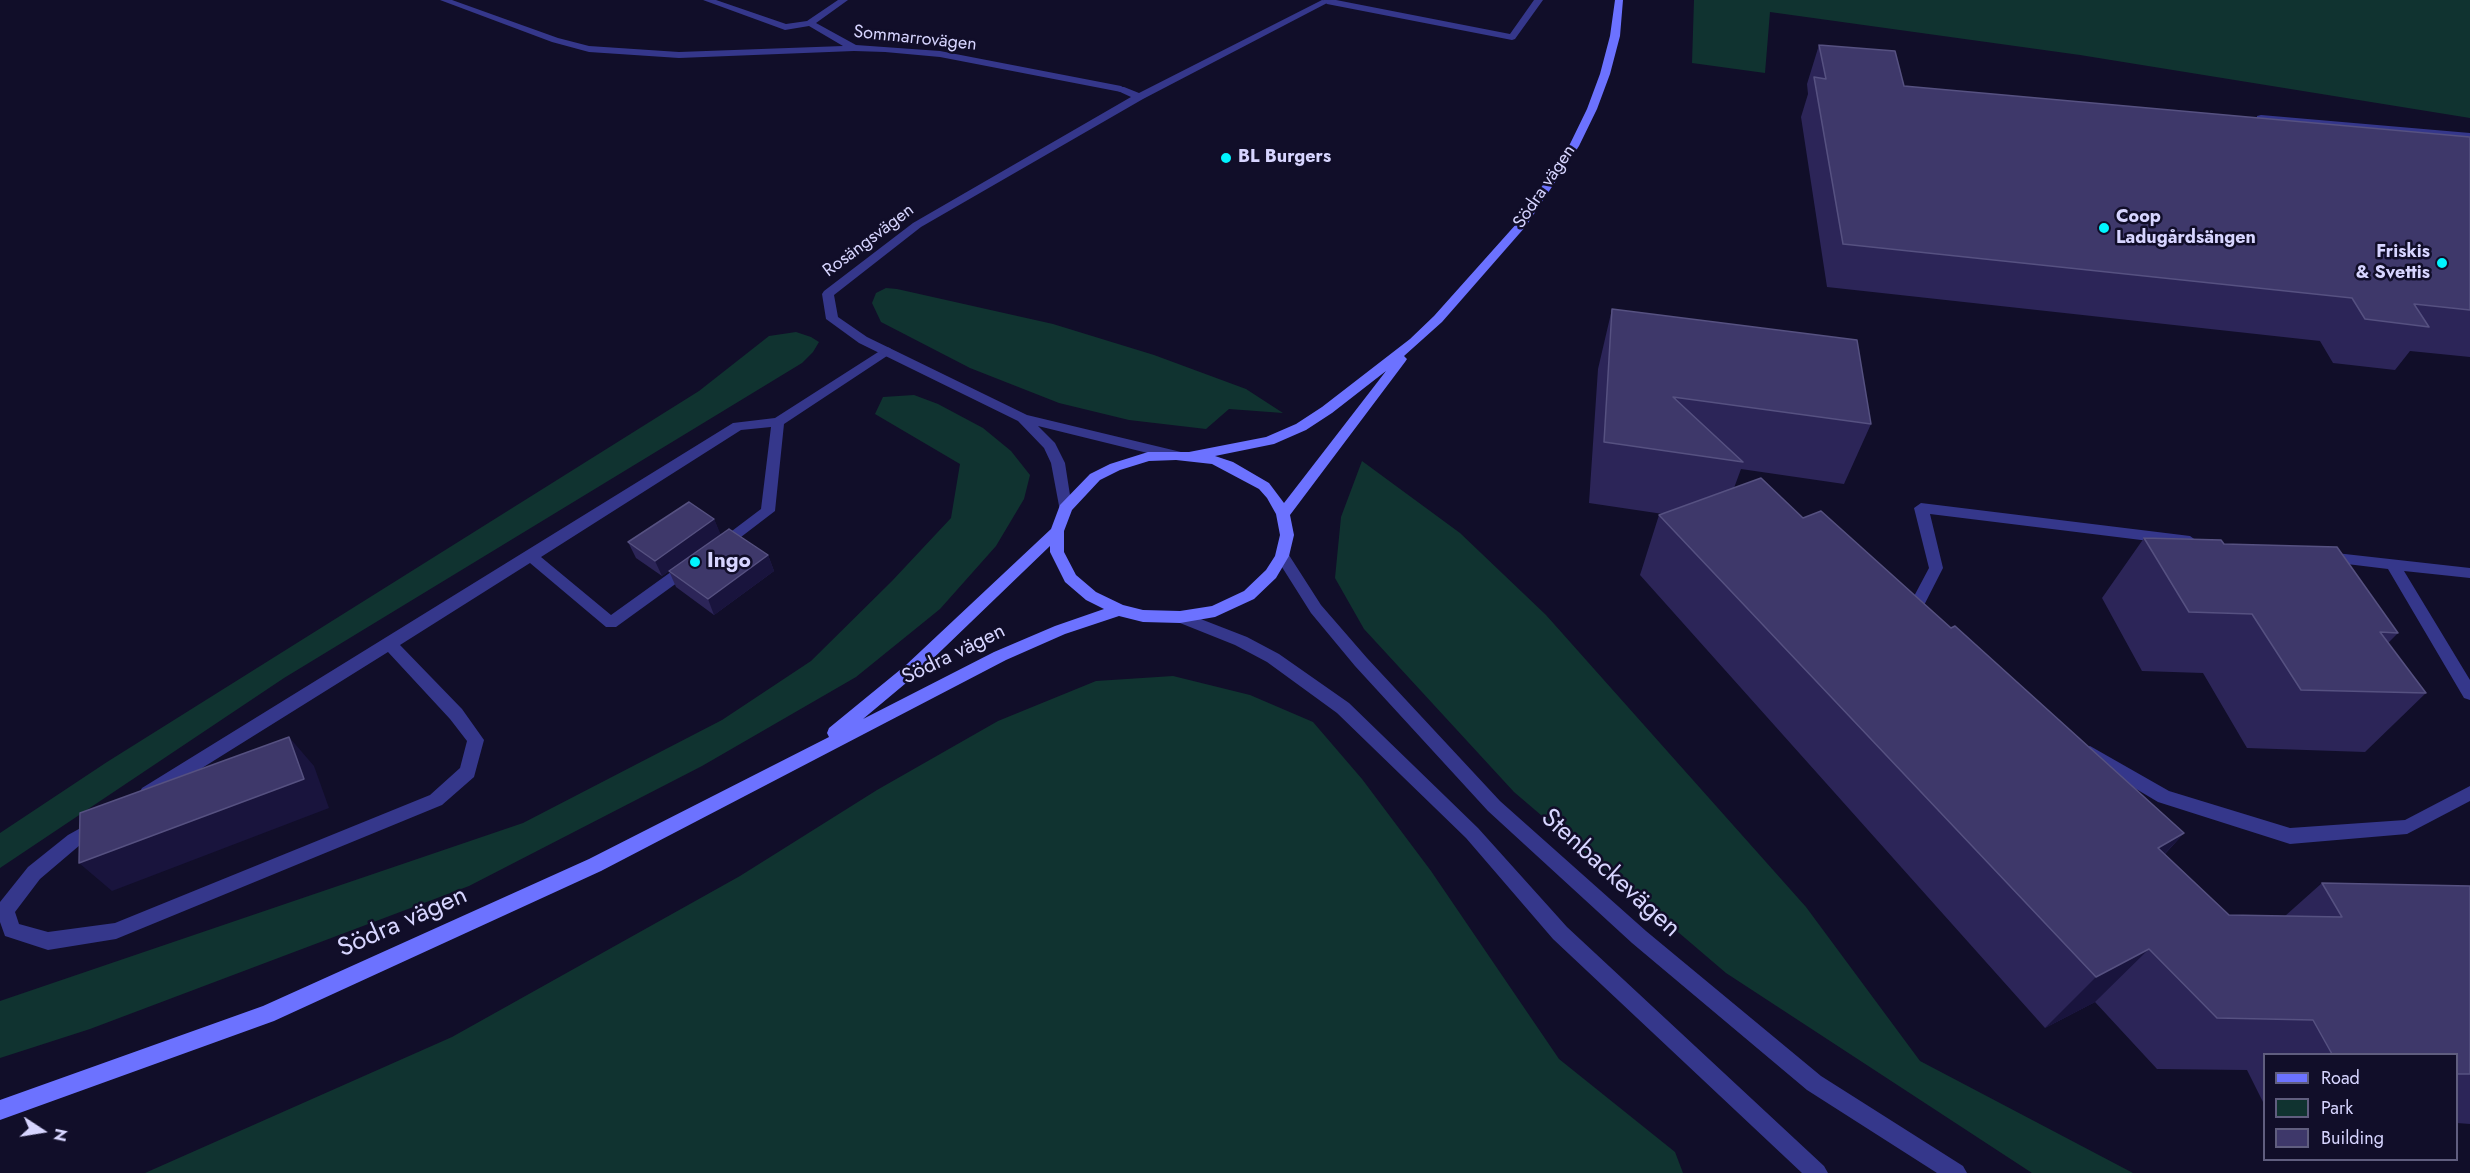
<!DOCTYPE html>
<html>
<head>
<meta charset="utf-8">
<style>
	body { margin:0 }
	#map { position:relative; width:2470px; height:1173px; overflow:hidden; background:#110e29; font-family:Jost,sans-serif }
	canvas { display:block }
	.legend { position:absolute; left:2263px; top:1053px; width:195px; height:108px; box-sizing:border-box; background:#110e29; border:2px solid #605e7f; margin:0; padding:8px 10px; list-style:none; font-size:18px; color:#d7d5ff }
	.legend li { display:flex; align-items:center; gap:12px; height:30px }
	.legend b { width:30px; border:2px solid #605e7f }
	.north { position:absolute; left:12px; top:1101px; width:60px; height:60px; -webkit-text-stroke:4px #110e29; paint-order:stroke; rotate:102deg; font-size:16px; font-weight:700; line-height:24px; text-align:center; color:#d7d5ff }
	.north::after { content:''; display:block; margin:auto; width:21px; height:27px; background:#d7d5ff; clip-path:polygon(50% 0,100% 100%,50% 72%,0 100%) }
</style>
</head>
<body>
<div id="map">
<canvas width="2470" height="1173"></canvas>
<ul class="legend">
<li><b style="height:8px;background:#6c72ff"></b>Road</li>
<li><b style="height:16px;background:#103330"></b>Park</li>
<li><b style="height:16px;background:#3e386a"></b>Building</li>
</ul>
<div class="north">N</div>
</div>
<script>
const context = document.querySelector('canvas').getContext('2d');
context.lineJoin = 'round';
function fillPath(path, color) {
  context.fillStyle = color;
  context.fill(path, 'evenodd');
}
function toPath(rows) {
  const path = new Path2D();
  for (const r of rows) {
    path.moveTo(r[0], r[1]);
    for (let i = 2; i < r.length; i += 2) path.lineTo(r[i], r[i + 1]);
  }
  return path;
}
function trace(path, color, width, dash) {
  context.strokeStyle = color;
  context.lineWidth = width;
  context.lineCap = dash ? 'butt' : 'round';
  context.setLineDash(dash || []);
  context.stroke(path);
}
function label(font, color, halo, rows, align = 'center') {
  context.font = font + ' Jost,sans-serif';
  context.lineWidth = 5;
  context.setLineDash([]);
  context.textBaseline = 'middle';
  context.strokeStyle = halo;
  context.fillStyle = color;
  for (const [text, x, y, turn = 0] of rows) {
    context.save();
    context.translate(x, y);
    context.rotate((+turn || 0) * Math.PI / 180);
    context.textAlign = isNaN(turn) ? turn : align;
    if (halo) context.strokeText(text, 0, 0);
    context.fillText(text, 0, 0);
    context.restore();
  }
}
const green = toPath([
	[1694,0,2470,0,2470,118,2080,55,1770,12,1765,73,1692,63],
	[886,288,897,289,1053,324,1154,355,1246,389,1283,413,1229,409,1206,429,1129,420,1059,403,970,368,881,322,872,303,876,293],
	[796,332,811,337,819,342,813,352,802,363,284,678,0,868,0,833,107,762,699,391,769,336],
	[914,395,938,404,983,428,1011,451,1030,475,1024,499,996,546,940,609,856,677,702,766,469,886,90,1029,0,1058,0,1001,523,823,722,720,811,661,892,581,951,518,960,464,875,414,883,397],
	[1362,461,1460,533,1546,615,1806,907,1920,1061,2133,1173,2032,1173,1726,973,1514,792,1364,629,1335,578,1341,517],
	[1173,676,1250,695,1313,722,1362,779,1431,871,1559,1059,1675,1152,1683,1173,145,1173,452,1037,740,876,877,790,998,721,1096,681]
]);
const service = toPath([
	[440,0,452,0,558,38,589,46,679,52,843,46,809,26,785,30,703,0,716,0,786,24,807,21,838,0,848,0,816,23,856,45,940,51,1121,86,1126,89,1121,92,940,57,885,52,854,51,679,58,589,52,552,42,440,0],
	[1323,0,1336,0,1510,34,1534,0,1543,0,1515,39,1512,40,1327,4,1323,0],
	[2261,115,2470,133,2470,139,2257,120,2257,116,2261,115],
	[886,347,890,348,892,351,890,354,784,424,775,511,724,550,714,550,712,546,761,509,771,427,741,430,541,557,611,615,682,564,692,564,694,568,692,572,616,627,606,627,530,563,400,645,462,709,484,740,474,777,442,805,116,939,48,950,5,936,0,922,0,902,28,867,68,835,95,820,101,822,104,827,101,832,80,845,40,879,15,912,19,924,48,932,115,923,430,795,460,768,467,741,450,719,388,652,154,798,148,800,142,798,139,793,142,788,733,423,775,418,886,347],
	[1921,503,2190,536,2197,541,2190,546,1930,514,1943,568,1916,621,1911,623,1906,621,1903,617,1929,568,1914,508,1921,503],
	[2327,552,2470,568,2470,578,2404,571,2470,680,2470,700,2464,698,2388,569,2322,561,2320,557,2322,553,2327,552],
	[2090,746,2169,791,2290,828,2405,820,2470,786,2470,801,2407,834,2290,844,2158,802,2084,758,2082,753,2084,748,2090,746]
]);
const minor = toPath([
	[1322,0,1331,1,1143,99,921,227,834,295,838,317,867,337,1027,415,1181,452,1183,455,1181,458,1176,460,1038,426,1055,443,1065,463,1072,508,1070,511,1060,511,1051,463,1044,448,1018,421,859,343,826,319,822,294,824,291,913,223,1131,97,1118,91,1118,87,1124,87,1139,93,1322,0]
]);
const tertiary = toPath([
	[1282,551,1287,552,1321,605,1367,658,1500,801,1646,931,1821,1076,1963,1166,1967,1173,1937,1173,1807,1090,1632,943,1488,811,1355,666,1311,613,1275,556,1282,551],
	[1180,611,1247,637,1279,654,1349,703,1478,828,1567,927,1824,1166,1828,1173,1802,1173,1553,939,1466,838,1337,713,1267,662,1235,645,1175,621,1172,617,1175,613,1180,611]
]);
const secondary = toPath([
	[1615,0,1623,0,1620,36,1610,74,1597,109,1579,146,1526,226,1442,322,1404,356,1407,359,1405,362,1290,515,1294,535,1289,556,1276,578,1254,599,1215,617,1180,623,1143,622,1119,616,1065,634,1006,660,601,871,274,1021,0,1120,0,1100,263,1006,589,859,829,737,827,733,829,728,906,665,1051,529,1060,505,1090,474,1110,464,1148,452,1189,452,1266,437,1296,424,1322,407,1410,339,1434,316,1518,222,1569,146,1587,109,1600,74,1610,36,1615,0],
	[1386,371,1284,503,1269,483,1233,462,1215,456,1274,444,1306,430,1332,413,1386,371],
	[1176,460,1212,464,1259,489,1267,498,1276,514,1280,535,1275,556,1266,570,1244,591,1212,606,1180,611,1143,610,1123,605,1096,592,1076,575,1064,552,1064,531,1072,510,1100,480,1120,470,1149,461,1176,460],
	[1050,546,1050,552,1065,582,1086,600,1104,609,1055,626,994,652,863,719,918,673,1050,546]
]);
const wall = toPath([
	[1819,45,1904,86,2470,137,2470,357,2410,351,2395,370,2333,363,2320,341,1827,287,1801,117,1808,94,1807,84],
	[1612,309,1871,424,1844,484,1741,469,1734,488,1803,518,1951,628,2184,833,2165,854,2229,915,2285,916,2322,883,2470,886,2470,1124,2457,1123,2457,1054,2265,1054,2265,1106,2247,1070,2157,1069,2095,1002,2045,1028,1640,575,1659,515,1663,514,1589,503,1598,369],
	[714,519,720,534,768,555,774,571,714,615,676,587,669,571,662,576,636,558,628,542],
	[2144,538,2224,544,2398,633,2388,643,2426,693,2365,752,2247,748,2203,673,2142,671,2102,598]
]);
const shadedWall = toPath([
	[714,519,721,535,662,576,655,561],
	[768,555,774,571,714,615,708,599],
	[289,737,314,766,329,808,112,891,79,863],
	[2184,833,2132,889,2158,848],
	[2149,949,2095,1002,2045,1028,2096,977]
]);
const building = toPath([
	[1819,45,1895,51,1904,86,2470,137,2470,310,2414,304,2429,327,2365,319,2352,298,1843,244,1814,77,1826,79,1819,45],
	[1612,309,1857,340,1871,424,1673,397,1743,462,1604,442,1612,309],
	[1761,478,1803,518,1821,511,1951,628,1955,626,2184,833,2158,848,2229,915,2342,917,2322,883,2470,886,2470,1074,2457,1074,2457,1054,2332,1054,2313,1020,2217,1018,2149,949,2096,977,1659,515,1761,478],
	[689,502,714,519,655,561,628,542,689,502],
	[729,529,768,555,708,599,669,571,729,529],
	[2144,538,2221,540,2224,544,2337,547,2398,633,2380,632,2426,693,2301,690,2252,614,2189,612,2144,538],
	[289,737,304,779,79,863,80,813,289,737]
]);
const markers = [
	[1226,158,6,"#01f5ff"],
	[2104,228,6,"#01f5ff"],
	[2442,263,6,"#01f5ff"],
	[695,562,6,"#01f5ff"]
];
const farStreetnames = [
	["Sommarrovägen",915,39,6],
	["Södra vägen",1545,187,-56],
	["Rosängsvägen",869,241,-37]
];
const farPoinames = [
	["BL Burgers",1238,158],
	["Coop",2116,218],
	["Ladugårdsängen",2116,239],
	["Friskis",2430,253,"right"],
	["& Svettis",2430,274,"right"]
];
const poiNames = [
	["Ingo",707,562]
];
const streetNames = [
	["Södra vägen",954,655,-26]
];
const nearStreetnames = [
	["Stenbackevägen",1610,874,42],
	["Södra vägen",403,923,-24]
];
fillPath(green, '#103330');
fillPath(service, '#35378b');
fillPath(minor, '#35378b');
fillPath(tertiary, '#35378b');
fillPath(secondary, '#6c72ff');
fillPath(wall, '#2c2558');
fillPath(shadedWall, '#19143d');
fillPath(building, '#3e386a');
trace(building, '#565181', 1.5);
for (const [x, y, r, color] of markers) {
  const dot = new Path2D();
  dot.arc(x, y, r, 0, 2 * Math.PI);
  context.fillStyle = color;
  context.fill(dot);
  trace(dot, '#110e29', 2);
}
label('18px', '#d7d5ff', '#110e29', farStreetnames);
label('bold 18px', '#d7d5ff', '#110e29', farPoinames, 'left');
label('bold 21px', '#d7d5ff', '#110e29', poiNames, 'left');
label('21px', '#d7d5ff', '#110e29', streetNames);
label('26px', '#d7d5ff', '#110e29', nearStreetnames);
</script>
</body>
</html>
